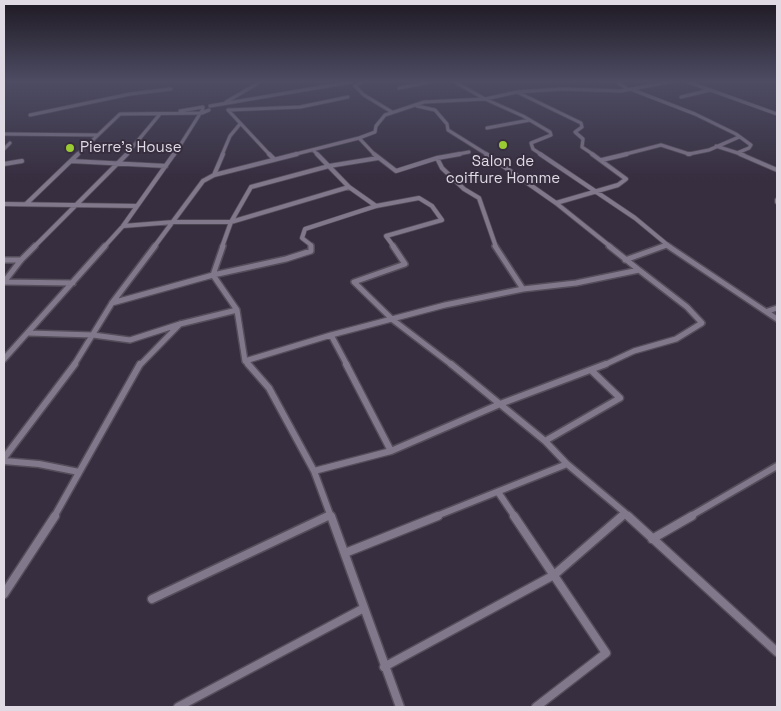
<!DOCTYPE html>
<html>
<head>
<meta charset="utf-8">
<style>
	body { margin:0 }
	#map { position:relative; width:781px; height:711px; overflow:hidden; background:#372e3f; font-family:"Space Grotesk",sans-serif }
	canvas { display:block }
	.frame { position:absolute; inset:0; border:5px solid #dfdae4; pointer-events:none }
</style>
</head>
<body>
<div id="map">
<canvas width="781" height="711"></canvas>
<div class="frame"></div>
</div>
<script>
const context = document.querySelector('canvas').getContext('2d');
context.lineJoin = 'round';
function toPath(rows) {
  const path = new Path2D();
  for (const r of rows) {
    path.moveTo(r[0], r[1]);
    for (let i = 2; i < r.length; i += 2) path.lineTo(r[i], r[i + 1]);
  }
  return path;
}
function trace(path, color, width, dash) {
  context.strokeStyle = color;
  context.lineWidth = width;
  context.lineCap = dash ? 'butt' : 'round';
  context.setLineDash(dash || []);
  context.stroke(path);
}
function label(font, color, halo, rows, align = 'center') {
  context.font = font + ' "Space Grotesk",sans-serif';
  context.lineWidth = 4;
  context.setLineDash([]);
  context.textBaseline = 'middle';
  context.strokeStyle = halo;
  context.fillStyle = color;
  for (const [text, x, y, turn = 0] of rows) {
    context.save();
    context.translate(x, y);
    context.rotate((+turn || 0) * Math.PI / 180);
    context.textAlign = isNaN(turn) ? turn : align;
    if (halo) context.strokeText(text, 0, 0);
    context.fillText(text, 0, 0);
    context.restore();
  }
}
const streetFar4 = toPath([
	[361,82,355,86,364,95,392,112],
	[455,82,485,99,523,116,550,132,551,135,531,143,533,149,542,155],
	[617,82,626,88],
	[688,82,777,114],
	[399,88,430,82],
	[633,90,695,114,736,134,751,145,749,148,737,153],
	[519,93,581,123,582,127,575,132,583,139,582,147,594,155],
	[681,97,710,90],
	[226,102,260,82],
	[210,106,351,82],
	[417,106,435,110,447,124,448,130,488,155],
	[228,110,300,107,348,97],
	[228,110,270,155],
	[180,111,203,107],
	[30,115,130,94,171,89],
	[487,128,530,120],
	[4,134,97,135],
	[716,146,744,155],
	[4,149,10,143],
	[313,150,318,155],
	[77,155,120,114,202,113,209,110],
	[126,155,160,114],
	[174,155,203,109],
	[222,155,230,136,240,124],
	[292,155,359,138],
	[375,155,359,138,375,132,376,126,385,115,424,102,485,99,517,92,562,89,621,91,669,82],
	[453,155,469,152],
	[622,155,661,145,689,154,709,150,739,137]
]);
const streetFar3 = toPath([
	[269,154,274,159],
	[317,154,349,187],
	[374,154,396,171,437,158,460,154],
	[486,154,556,203,611,247],
	[540,154,635,218,670,247],
	[688,154,690,154],
	[740,154,777,170],
	[437,158,442,168,464,189,479,198,496,247],
	[602,160,627,154],
	[71,161,166,166],
	[4,164,22,161],
	[214,175,297,154],
	[777,200,777,202],
	[556,203,618,185,626,179,592,154],
	[4,204,137,206],
	[26,204,78,154],
	[123,226,174,222,231,222,349,187,376,206],
	[34,247,127,154],
	[104,247,123,226,174,154],
	[154,247,203,181,214,175,223,154],
	[222,247,231,222,251,187,329,166,378,158],
	[311,247,311,245,302,238,305,229,376,206,419,198,432,206,442,220,386,236,394,247],
	[661,247,667,245]
]);
const streetFar2 = toPath([
	[35,246,21,260,4,282,73,283],
	[223,246,213,275,237,310,245,361,249,365],
	[393,246,405,264,354,282,393,320,452,365],
	[495,246,523,289,576,283,639,270,687,307,702,323,676,339,634,351,604,365],
	[609,246,639,270],
	[668,246,777,319],
	[4,260,21,260],
	[625,260,664,246],
	[112,303,213,275,286,259,311,251,311,246],
	[768,311,777,308],
	[29,333,93,335,130,340,180,324,237,310],
	[331,335,347,365],
	[4,359,105,246],
	[245,361,331,335,445,305,523,289],
	[74,365,112,303,155,246],
	[140,365,180,324]
]);
const streetFar1 = toPath([
	[248,364,269,388,314,471,331,517],
	[451,364,545,441,567,464,630,517],
	[545,441,620,398,592,371],
	[391,451,500,404,606,364],
	[4,458,75,364],
	[4,461,39,464,79,472],
	[314,471,391,451,346,364],
	[498,492,515,517],
	[54,517,140,364],
	[325,517,330,515],
	[434,517,567,464],
	[620,517,625,513],
	[689,517,777,466]
]);
const street = toPath([
	[331,516,400,707],
	[514,516,606,653,536,707],
	[628,516,777,652],
	[652,539,692,516],
	[345,553,438,516],
	[4,594,55,516],
	[152,599,328,516],
	[384,667,554,575,622,516],
	[178,707,364,608]
]);
const markers = [
	[503,145,5,"#9bcb33"],
	[70,148,5,"#9bcb33"]
];
const farPoinames = [
	["Pierre's House",80,148],
	["Salon de",503,162,"center"],
	["coiffure Homme",503,179,"center"]
];
trace(streetFar4, '#544d5a', 4.5);
trace(streetFar3, '#544d5a', 5.5);
trace(streetFar2, '#544d5a', 8);
trace(streetFar1, '#544d5a', 9);
trace(street, '#544d5a', 11);
trace(streetFar4, '#82788b', 3);
trace(streetFar3, '#82788b', 4);
trace(streetFar2, '#82788b', 5);
trace(streetFar1, '#82788b', 6);
trace(street, '#82788b', 8);
const sky = context.createLinearGradient(0, 0, 0, 182);
sky.addColorStop(0, '#1e1923');
sky.addColorStop(0.45, '#4d4c63');
sky.addColorStop(1, '#4d4c6300');
context.fillStyle = sky;
context.fillRect(0, 0, 781, 182);
for (const [x, y, r, color] of markers) {
  const dot = new Path2D();
  dot.arc(x, y, r, 0, 2 * Math.PI);
  context.fillStyle = color;
  context.fill(dot);
  trace(dot, '#372e3f', 2);
}
label('15px', '#dfdae4', '#372e3f', farPoinames, 'left');
</script>
</body>
</html>
